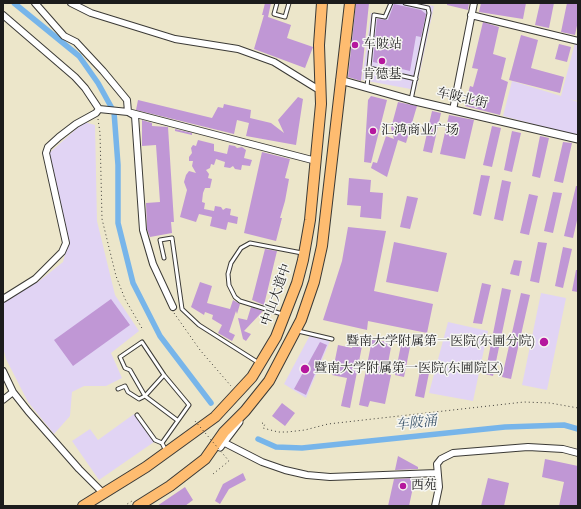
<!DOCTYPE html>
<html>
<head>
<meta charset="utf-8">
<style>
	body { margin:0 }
	#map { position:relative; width:581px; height:509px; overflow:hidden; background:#ece6ca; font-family:"IM FELL Double Pica",serif }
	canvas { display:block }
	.frame { position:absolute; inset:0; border:4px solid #1c1c1c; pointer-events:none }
</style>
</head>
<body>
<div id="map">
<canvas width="581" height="509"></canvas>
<div class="frame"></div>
</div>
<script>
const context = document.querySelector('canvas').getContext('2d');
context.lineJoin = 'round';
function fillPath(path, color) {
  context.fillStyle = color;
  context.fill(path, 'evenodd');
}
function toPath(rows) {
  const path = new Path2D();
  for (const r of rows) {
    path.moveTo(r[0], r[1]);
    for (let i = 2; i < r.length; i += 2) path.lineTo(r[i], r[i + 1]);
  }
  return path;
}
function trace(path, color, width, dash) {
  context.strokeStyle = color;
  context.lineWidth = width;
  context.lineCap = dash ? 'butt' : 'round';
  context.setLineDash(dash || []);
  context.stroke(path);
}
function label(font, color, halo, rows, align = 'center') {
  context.font = font + ' "IM FELL Double Pica","Noto Serif SC",serif';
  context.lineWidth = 3;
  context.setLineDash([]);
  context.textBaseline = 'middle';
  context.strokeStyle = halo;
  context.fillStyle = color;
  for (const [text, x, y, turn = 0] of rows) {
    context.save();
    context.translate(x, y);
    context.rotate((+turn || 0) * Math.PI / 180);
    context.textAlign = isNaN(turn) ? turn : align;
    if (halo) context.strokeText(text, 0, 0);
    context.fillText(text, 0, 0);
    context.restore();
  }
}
const built = toPath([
	[389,3,417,3,434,6,416,90,362,80,371,13,384,15],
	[575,43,578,44,578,101,569,99,578,102,578,136,503,116,512,81,561,96],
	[84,122,95,125,97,221,115,295,139,331,111,353,122,378,106,386,84,386,72,392,70,416,54,434,28,402,6,359,3,347,3,300,38,282,63,262,68,243,47,155],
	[541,293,566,298,547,390,522,385],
	[448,322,488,331,473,401,429,393],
	[310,335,330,341,306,398,284,384],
	[134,414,154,442,99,480,72,441,90,429,98,440]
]);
const canal = toPath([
	[14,3,79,56,98,83,114,112,118,165,118,223,133,283,160,336,211,403],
	[258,439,276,447,302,448,505,427,564,425,578,429]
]);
const building = toPath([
	[265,3,271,3,268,17,291,25,287,38,313,47,305,68,254,49,264,15,262,15],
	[356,3,369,3,361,81,348,77],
	[447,3,469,3,468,10,447,5],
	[481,3,526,3,523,19,479,12],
	[540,3,554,3,549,28,535,25],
	[567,3,578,3,578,21,575,35,561,32],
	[394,4,421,10,426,14,421,37,416,36,410,71,373,62,377,19,388,20],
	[483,22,499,27,493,54,506,58,501,79,508,82,500,115,465,106,470,86,473,87,478,69,472,68],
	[521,35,538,40,531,68,564,77,560,93,509,80],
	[559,44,571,47,567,62,555,59],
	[371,96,387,100,371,163,364,162,368,100],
	[298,97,303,99,296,145,246,136,249,123,237,120,234,134,136,110,138,100,212,118,218,107,223,108,224,104,251,110,250,118,271,123,284,133,278,120],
	[398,102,417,106,406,143,398,140,387,177,371,168,373,162,377,163,386,136,394,139,391,128],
	[432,111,441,113,432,153,423,151],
	[449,115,474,120,465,159,440,154],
	[142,120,152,123,152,126,168,127,174,222,171,222,172,233,150,237,147,229,146,203,160,202,156,145,142,146],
	[492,126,501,128,492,167,483,165],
	[175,129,192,133,192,135,175,131],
	[512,131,521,133,512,172,504,170],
	[540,136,549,138,540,178,532,176],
	[198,140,214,144,214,151,227,154,229,145,235,146,237,148,242,147,246,150,244,158,252,160,250,166,242,165,241,170,235,169,233,166,230,168,224,167,225,162,216,159,214,165,211,164,210,168,206,170,209,174,208,178,212,179,210,188,205,188,203,193,202,202,205,203,204,209,214,211,215,206,221,207,223,210,226,208,231,209,230,215,238,217,237,224,228,222,226,230,210,226,212,217,199,214,196,222,180,217,187,190,184,182,186,175,189,171,196,173,192,166,193,161,189,161,189,157,192,153,191,148,193,145,196,146],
	[563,142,572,143,563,183,554,181],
	[262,152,290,159,285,178,289,179,285,201,280,218,282,218,276,241,244,233],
	[481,175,490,176,481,216,473,214],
	[349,178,371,180,370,192,383,193,381,219,360,217,361,206,347,205],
	[502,180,511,182,503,221,494,219],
	[576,186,578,186,578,216,573,238,564,236],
	[553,192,562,193,553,233,544,231],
	[529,194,538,196,529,235,520,233],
	[407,196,418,198,410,229,400,227],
	[348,227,386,231,374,291,433,304,427,333,368,321,367,330,323,320,342,261],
	[394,242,447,253,438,292,386,282],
	[538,242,547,243,539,283,530,281],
	[563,247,572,249,563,288,555,286],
	[265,249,277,251,264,305,252,300],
	[514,260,522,261,519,276,510,274],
	[576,270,578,270,578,292,572,291],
	[200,282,212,286,207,303,230,309,233,300,240,304,237,314,236,311,229,332,235,335,232,341,218,333,222,325,212,319,213,315,205,312,204,315,191,307],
	[482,283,491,285,482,324,473,323],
	[502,288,511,290,493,376,485,374],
	[521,293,530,295,511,379,502,377],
	[111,299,130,325,73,366,54,340],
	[251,307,263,311,244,331,251,334,246,341,243,339,238,318,247,320],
	[372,340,392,342,386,374,391,375,385,404,370,401,368,407,359,405],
	[320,342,327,345,306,395,294,389],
	[353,344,362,346,350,408,341,406,347,378,332,375,338,345,352,348],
	[401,345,410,347,404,377,395,375],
	[421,366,430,368,424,398,415,396],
	[282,403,295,413,285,426,272,416],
	[398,456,418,467,418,469,395,470],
	[545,459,578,466,578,506,559,506,564,482,542,477],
	[243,473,246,480,229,489,220,504,215,501,223,484],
	[415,478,409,506,388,506,394,479],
	[488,478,509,483,504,506,481,506],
	[185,487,193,500,185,506,157,506]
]);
const path = toPath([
	[98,119,100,133,102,219,116,276,125,299,143,330],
	[174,313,200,350,231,386],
	[262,423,265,424,263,428,278,432,287,432,305,430,328,424,524,402,550,403,578,408],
	[213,474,229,461],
	[124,506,132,501]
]);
const service = toPath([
	[277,3,274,14,285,17,289,3],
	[405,3,428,8,429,13,411,100],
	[369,68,416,79],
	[367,87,374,15,385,17,391,3],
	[164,258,160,240,172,238,182,309,199,325,259,363],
	[282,314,240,301,235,297,229,285,228,274,231,263,241,248,250,243,302,253],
	[298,331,332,339],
	[118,389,125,386,128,392,139,399,145,396,164,375],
	[137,415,155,440,162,443],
	[166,451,162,443,189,405,164,375,142,342,120,357,125,368,130,370,145,396,177,420]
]);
const minor = toPath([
	[35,3,64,36,76,42,103,71,127,100,128,112,135,116,143,230,153,264,173,307],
	[71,3,91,13,175,39,238,49,274,62,316,88,322,89],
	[3,15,75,77,85,88,99,109,128,112,316,161],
	[471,15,578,41],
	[453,110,474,3],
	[3,299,35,279,62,252,66,243,46,153,48,147,59,137,76,124,96,113,99,109],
	[3,371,13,392,28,411,79,469,103,493],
	[3,400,13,392],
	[223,442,262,462,285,470,307,475,330,477,437,473],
	[435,506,439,487,437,464,441,459,453,453,528,447,563,449,578,453]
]);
const tertiary = toPath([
	[340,80,411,100,578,139],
	[220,447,239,422]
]);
const trunk = toPath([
	[83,506,146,467,215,417,252,377,276,337,297,283,303,260,310,220,321,104,319,45,322,3],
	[138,506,170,486,205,459,224,432,245,411,269,381,301,320,314,282,322,246,350,3]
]);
const pathBridge = toPath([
	[195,421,229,461]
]);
const markers = [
	[355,45,4,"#b5179e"],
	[382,61,4,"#b5179e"],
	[373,131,4,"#b5179e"],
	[544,342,5,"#b5179e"],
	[305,369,5,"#b5179e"],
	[403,486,4,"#b5179e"]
];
const poiNames = [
	["车陂站",363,45],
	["肯德基",382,75,"center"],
	["汇鸿商业广场",381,131],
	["暨南大学附属第一医院(东圃分院)",535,342,"right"],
	["暨南大学附属第一医院(东圃院区)",314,369],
	["西苑",411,486]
];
const streetNames = [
	["车陂北街",462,99,13],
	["中山大道中",277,295,-70]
];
const waterNames = [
	["车陂涌",416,424,-6]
];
fillPath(built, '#e1d4f4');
trace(canal, '#77b5ea', 5.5);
fillPath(building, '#c097d5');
trace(service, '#3b3a36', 5);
trace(minor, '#3b3a36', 8);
trace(tertiary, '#3b3a36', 9);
trace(trunk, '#3b3a36', 12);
trace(path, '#3b3a36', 1, [1, 3]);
trace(service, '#fff', 3);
trace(minor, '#fff', 6);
trace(tertiary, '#fff', 7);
trace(trunk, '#febc70', 10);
trace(pathBridge, '#3b3a36', 1, [1, 3]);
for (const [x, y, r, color] of markers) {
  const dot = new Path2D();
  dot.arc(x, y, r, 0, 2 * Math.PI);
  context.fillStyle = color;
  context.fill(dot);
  trace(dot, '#f6f6f2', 1.5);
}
label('13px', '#1c1c1c', '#f6f6f2', poiNames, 'left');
label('13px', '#1c1c1c', '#f6f6f2', streetNames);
label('italic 14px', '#40596e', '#f6f6f2', waterNames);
</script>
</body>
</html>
